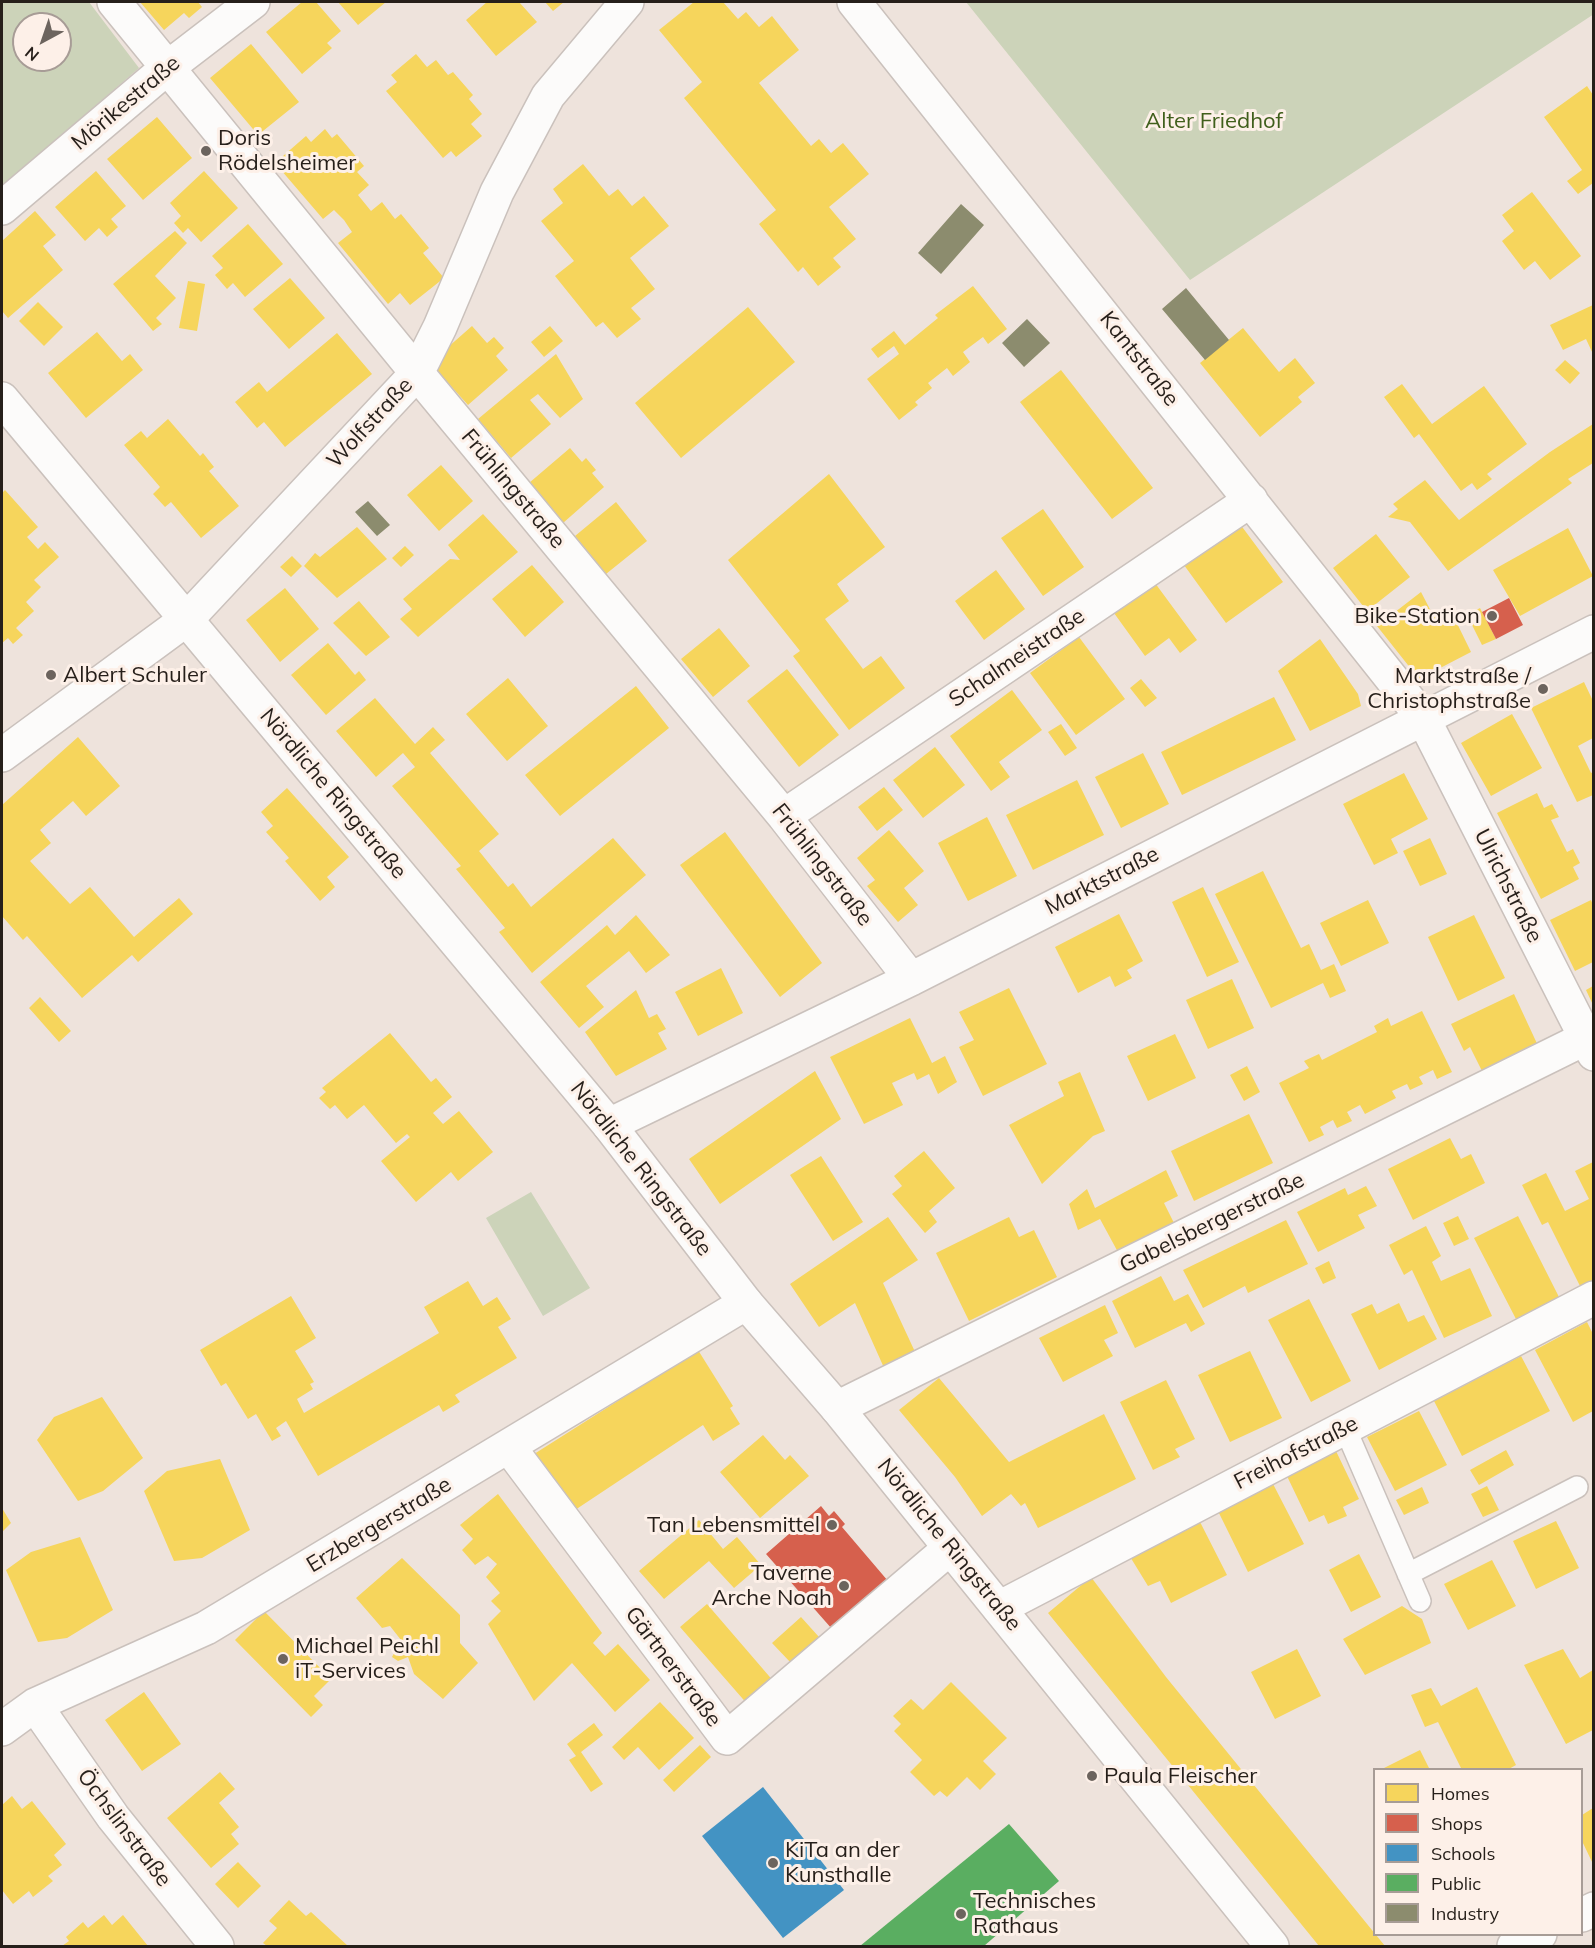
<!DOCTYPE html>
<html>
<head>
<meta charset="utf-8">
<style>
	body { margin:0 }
	#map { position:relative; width:1595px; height:1948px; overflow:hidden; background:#eee3dc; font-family:Mulish,sans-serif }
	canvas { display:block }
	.frame { position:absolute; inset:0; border:3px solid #261f1a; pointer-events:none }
	.legend { position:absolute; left:1373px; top:1768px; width:210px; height:168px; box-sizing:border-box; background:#fdf0e8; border:2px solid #a79c96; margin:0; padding:8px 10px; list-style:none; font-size:18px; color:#261f1a }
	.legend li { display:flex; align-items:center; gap:12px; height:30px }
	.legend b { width:30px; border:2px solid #a79c96 }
	.north { position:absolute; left:12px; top:12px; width:60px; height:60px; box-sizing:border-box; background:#fdf0e8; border:2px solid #a79c96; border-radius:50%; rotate:220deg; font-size:16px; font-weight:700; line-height:24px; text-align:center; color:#261f1a }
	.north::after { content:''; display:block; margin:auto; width:21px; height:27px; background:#6c645e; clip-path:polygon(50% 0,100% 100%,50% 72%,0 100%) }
</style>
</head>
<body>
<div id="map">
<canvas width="1595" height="1948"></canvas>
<div class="frame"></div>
<ul class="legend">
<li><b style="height:16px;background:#f6d55c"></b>Homes</li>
<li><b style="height:16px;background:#d6604d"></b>Shops</li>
<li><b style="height:16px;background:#4393c3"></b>Schools</li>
<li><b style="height:16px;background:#5aae61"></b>Public</li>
<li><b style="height:16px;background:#8c8c6e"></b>Industry</li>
</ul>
<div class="north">N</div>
</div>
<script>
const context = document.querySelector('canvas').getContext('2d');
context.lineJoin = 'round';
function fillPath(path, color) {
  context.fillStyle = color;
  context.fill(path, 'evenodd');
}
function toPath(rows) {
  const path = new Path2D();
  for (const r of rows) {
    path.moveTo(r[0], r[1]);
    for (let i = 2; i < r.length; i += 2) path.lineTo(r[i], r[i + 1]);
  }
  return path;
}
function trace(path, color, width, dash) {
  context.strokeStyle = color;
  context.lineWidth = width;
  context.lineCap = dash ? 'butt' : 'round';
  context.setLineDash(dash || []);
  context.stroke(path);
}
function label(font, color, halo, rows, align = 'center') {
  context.font = font + ' Mulish,sans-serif';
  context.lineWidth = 6;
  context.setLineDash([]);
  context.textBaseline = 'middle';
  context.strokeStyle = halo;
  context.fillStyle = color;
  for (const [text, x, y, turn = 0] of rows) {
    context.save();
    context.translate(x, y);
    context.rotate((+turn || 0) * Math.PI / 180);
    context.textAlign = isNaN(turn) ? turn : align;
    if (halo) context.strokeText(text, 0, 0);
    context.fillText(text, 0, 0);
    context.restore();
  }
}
const green = toPath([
	[2,2,89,2,139,68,2,187],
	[24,24,60,24,60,60,24,60],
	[966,2,1593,2,1594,14,1190,280],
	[531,1192,590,1288,543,1316,486,1218]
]);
const homes = toPath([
	[140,2,198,2,202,7,189,18,184,13,164,30],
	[302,2,316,2,341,31,327,43,332,48,302,74,266,32],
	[338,2,386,2,358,25],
	[487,2,519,2,537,22,496,56,466,20],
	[545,2,564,2,553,11],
	[694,2,723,2,738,19,746,12,759,27,772,16,799,50,759,83,811,146,819,139,831,153,843,143,869,174,829,207,856,239,833,258,841,267,818,286,803,267,798,272,759,224,776,210,684,98,702,82,659,30],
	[251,44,299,102,258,135,210,78],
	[416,54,427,67,436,60,448,75,453,72,473,95,469,99,482,114,471,124,482,136,456,157,451,151,443,158,386,91,397,82,391,75],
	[1587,86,1593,95,1593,183,1578,194,1567,181,1582,170,1544,117],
	[157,117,192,158,143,200,107,159],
	[325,129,332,138,337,134,364,166,357,172,369,185,358,195,371,211,382,202,395,219,401,214,429,248,423,253,444,278,410,305,400,293,388,304,338,243,352,232,344,220,334,210,323,219,275,163,306,136,311,142],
	[583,164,609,196,618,189,632,206,644,196,669,226,630,258,655,289,631,308,641,319,617,338,603,322,596,327,555,276,574,261,541,221,563,203,553,189],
	[96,171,126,206,111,219,118,227,107,237,99,228,85,241,55,207],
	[204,171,238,208,201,242,188,228,183,233,174,223,181,216,170,203],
	[1532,192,1581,256,1550,280,1535,261,1524,270,1502,241,1514,231,1502,215],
	[35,211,56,235,43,246,63,270,8,318,2,311,2,241],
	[248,224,283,264,245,297,233,283,227,289,215,275,223,268,212,256],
	[175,231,187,243,155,276,176,298,156,318,162,324,153,331,113,284],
	[290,278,325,318,289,349,253,309],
	[188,281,205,284,197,331,179,328],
	[973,286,1007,329,988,344,983,337,963,352,970,362,953,376,947,368,928,383,932,388,915,402,918,405,899,420,867,379,899,354,894,346,878,358,871,349,894,331,905,345,938,318,935,315],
	[38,302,63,327,44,346,19,321],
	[1593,305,1593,354,1586,339,1563,350,1550,325],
	[748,307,795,362,681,458,635,403],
	[472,326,487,343,494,337,504,348,496,356,508,370,468,405,430,363],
	[550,326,563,341,544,357,531,342],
	[1243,328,1279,372,1295,358,1315,383,1298,397,1302,402,1260,437,1200,363],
	[97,332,122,361,130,354,143,370,86,418,48,373],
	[337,333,372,374,285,447,264,422,257,428,235,402,259,382,267,392],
	[556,354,583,399,560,418,538,394,530,400,551,424,511,458,478,419],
	[1565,360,1580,373,1570,384,1555,370],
	[1061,370,1153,488,1112,519,1020,402],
	[1402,384,1432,424,1484,386,1527,444,1487,474,1492,479,1477,490,1472,483,1461,491,1419,434,1414,438,1384,397],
	[168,419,200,456,203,453,214,467,209,471,239,506,201,538,171,502,165,507,153,494,160,487,124,445,141,431,147,438],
	[1593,424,1593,463,1568,479,1572,483,1448,571,1410,522,1388,517,1398,509,1393,504,1425,480,1459,520,1550,452],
	[570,448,582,462,586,458,596,470,592,473,604,487,563,523,529,483],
	[441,465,473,501,439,531,407,495],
	[829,474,885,547,837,584,849,601,825,619,863,669,881,656,905,688,849,730,793,656,800,651,728,560],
	[5,490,38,527,27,537,38,549,45,542,59,557,34,580,41,587,26,602,34,611,16,628,23,635,13,644,8,638,2,643,2,493],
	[616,502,647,541,606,574,575,536],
	[1043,509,1084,567,1043,596,1001,538],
	[483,514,518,552,418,637,400,619,412,609,403,599,450,559,460,560,448,545],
	[1240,524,1283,582,1226,623,1184,565],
	[357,527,387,559,337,598,304,566,315,553,320,557],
	[1568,528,1593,576,1520,616,1493,570],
	[1376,534,1410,577,1367,611,1333,568],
	[405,546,414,555,401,567,392,558],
	[292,556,302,566,291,577,280,567],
	[532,565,564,602,525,637,492,599],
	[996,570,1025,609,984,640,955,601],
	[1155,583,1197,640,1180,653,1169,638,1145,656,1114,613],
	[285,588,319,629,280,662,246,620],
	[1421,592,1434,617,1449,607,1471,652,1419,679,1377,626],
	[359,601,390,637,366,656,333,623],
	[1480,608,1496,639,1482,645,1467,615],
	[719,628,750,666,713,697,681,659],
	[1079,637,1125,699,1076,735,1030,673],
	[1320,639,1358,694,1361,706,1310,731,1278,671],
	[328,643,355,675,359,671,366,680,326,715,291,675],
	[787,669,839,735,799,767,747,701],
	[508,678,548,726,507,761,466,714],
	[1141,679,1157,698,1145,707,1130,688],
	[1584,682,1593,701,1593,738,1578,746,1591,773,1593,772,1593,795,1577,802,1531,708],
	[636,686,669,728,560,816,525,775],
	[1012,690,1042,730,999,762,1010,777,991,791,950,736],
	[1274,697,1296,740,1182,795,1161,752],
	[375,698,415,744,433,727,445,740,430,753,499,834,479,851,508,887,513,883,531,907,613,838,646,875,532,973,499,932,505,928,456,869,461,866,392,786,415,767,403,753,376,777,336,731],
	[1512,714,1542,768,1491,796,1461,743],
	[1061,724,1077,748,1065,756,1048,732],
	[78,737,120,786,86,816,73,801,40,830,51,843,30,861,70,904,90,887,134,937,179,898,193,914,138,962,132,955,82,998,27,936,23,940,2,916,2,805],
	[935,747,965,785,923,818,893,780],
	[1143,753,1169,804,1121,828,1095,777],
	[1404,773,1428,819,1391,839,1398,853,1374,865,1343,804],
	[1077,780,1104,835,1033,870,1006,815],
	[884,787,903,810,877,831,858,807],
	[287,788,349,857,327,877,335,887,320,901,285,861,289,858,266,832,273,826,261,812],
	[1537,793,1544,808,1552,804,1559,817,1551,820,1567,852,1573,849,1580,863,1573,867,1579,879,1541,899,1497,813],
	[987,817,1017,876,968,901,938,843],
	[889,830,924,871,904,888,918,905,898,922,867,886,875,880,857,858],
	[725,832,822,963,780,997,680,865],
	[1430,838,1447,874,1420,886,1403,851],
	[1263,871,1301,948,1309,944,1321,970,1334,964,1346,991,1330,998,1323,983,1271,1008,1215,894],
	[1203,887,1239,962,1207,977,1172,902],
	[1368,900,1389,943,1341,966,1320,923],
	[1591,900,1593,905,1593,962,1575,971,1550,920],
	[1119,914,1143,961,1127,970,1132,978,1115,987,1110,976,1078,993,1055,947],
	[636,915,670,955,646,973,629,951,586,986,604,1007,579,1028,540,982,607,925,615,935],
	[1474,915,1505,978,1458,1001,1428,937],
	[721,968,743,1013,698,1036,675,992],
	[1232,979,1254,1028,1208,1049,1186,1000],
	[1593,986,1593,1005,1586,990],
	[1009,988,1047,1064,983,1096,959,1047,974,1040,959,1012],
	[636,990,649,1018,657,1014,666,1029,658,1033,667,1049,616,1076,585,1032],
	[1514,994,1540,1050,1485,1077,1470,1047,1464,1051,1451,1024],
	[40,997,71,1031,59,1042,29,1008],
	[1422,1011,1452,1072,1437,1079,1433,1070,1419,1077,1423,1084,1410,1090,1407,1084,1392,1091,1396,1098,1365,1114,1360,1105,1347,1112,1352,1121,1337,1128,1333,1120,1320,1127,1324,1135,1309,1142,1279,1083,1309,1068,1304,1061,1319,1054,1322,1060,1377,1032,1374,1026,1388,1018,1391,1026],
	[910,1018,932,1063,945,1056,957,1082,938,1094,929,1074,917,1080,914,1073,892,1083,903,1105,864,1124,830,1057],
	[390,1033,431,1082,436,1078,452,1097,433,1113,443,1124,459,1111,493,1152,458,1181,451,1172,416,1202,381,1161,410,1137,407,1134,396,1143,364,1105,347,1119,335,1105,330,1109,319,1098,326,1092,322,1088],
	[1175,1034,1196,1078,1148,1101,1127,1056],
	[1247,1066,1260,1092,1244,1101,1230,1075],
	[815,1071,841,1119,720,1204,689,1159],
	[1080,1072,1105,1131,1093,1136,1042,1184,1009,1125,1064,1096,1058,1082],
	[1249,1114,1273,1163,1194,1201,1171,1151],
	[1450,1138,1461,1159,1471,1154,1485,1183,1413,1220,1388,1169],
	[924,1151,955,1188,929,1211,937,1222,925,1233,892,1194,902,1186,894,1176],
	[821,1156,863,1222,833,1241,790,1175],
	[1593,1162,1593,1284,1582,1290,1548,1222,1542,1225,1522,1185,1546,1173,1565,1211,1589,1199,1575,1171],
	[1166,1170,1178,1196,1164,1203,1175,1225,1119,1254,1100,1219,1078,1230,1069,1204,1087,1189,1095,1208],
	[1366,1186,1377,1206,1358,1215,1365,1228,1318,1252,1297,1212,1345,1188,1348,1195],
	[1458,1216,1469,1239,1454,1246,1443,1223],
	[1518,1216,1559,1297,1516,1319,1474,1238],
	[888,1217,918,1260,883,1283,916,1354,885,1370,855,1303,819,1327,790,1284],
	[1009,1217,1019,1237,1034,1230,1057,1277,969,1321,936,1253],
	[1286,1220,1308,1264,1248,1293,1245,1286,1203,1308,1183,1270],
	[1426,1226,1441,1256,1432,1262,1441,1281,1470,1268,1492,1316,1444,1338,1412,1270,1404,1275,1389,1245],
	[1329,1261,1336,1278,1323,1284,1315,1268],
	[1161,1276,1174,1301,1188,1294,1205,1324,1191,1332,1186,1323,1135,1348,1112,1301],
	[468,1281,483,1306,497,1297,511,1319,498,1327,517,1358,455,1395,460,1402,443,1412,439,1405,318,1476,286,1421,276,1428,281,1436,272,1441,256,1414,248,1419,226,1383,221,1386,200,1350,291,1296,316,1338,295,1351,314,1382,310,1384,313,1389,297,1399,304,1413,439,1333,424,1307],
	[1309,1299,1351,1381,1311,1402,1268,1320],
	[1399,1303,1408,1322,1424,1315,1437,1339,1379,1370,1351,1314,1372,1304,1377,1314],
	[1105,1305,1118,1333,1104,1340,1113,1356,1063,1382,1039,1338],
	[1587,1322,1593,1334,1593,1411,1573,1422,1535,1350],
	[698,1350,733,1406,730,1408,740,1424,713,1441,703,1425,569,1514,531,1456],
	[1250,1351,1282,1418,1230,1442,1198,1375],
	[1521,1356,1550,1411,1462,1456,1434,1401],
	[939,1378,1009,1462,1104,1414,1136,1479,1038,1528,1025,1503,1021,1506,1011,1494,982,1516,955,1477,899,1410],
	[1166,1380,1195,1439,1175,1449,1180,1457,1153,1470,1120,1402],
	[102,1397,143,1458,103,1491,78,1501,37,1440,54,1417],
	[1419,1411,1447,1465,1395,1491,1367,1437],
	[763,1435,785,1460,790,1455,809,1476,760,1518,720,1472],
	[1506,1450,1514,1465,1479,1485,1470,1470],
	[1336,1451,1359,1499,1343,1507,1347,1516,1328,1524,1324,1515,1309,1522,1286,1474],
	[220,1459,250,1530,202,1558,174,1561,144,1491,167,1471],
	[1272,1482,1304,1544,1248,1572,1217,1509],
	[1487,1486,1499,1510,1483,1517,1471,1494],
	[1422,1487,1429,1503,1404,1515,1396,1500],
	[498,1494,602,1633,593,1643,605,1656,618,1644,650,1680,615,1712,572,1663,534,1701,488,1624,501,1611,491,1601,500,1593,486,1577,497,1564,488,1556,475,1565,462,1550,473,1539,460,1525],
	[2,1508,11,1523,2,1532],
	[1198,1518,1227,1575,1171,1603,1160,1581,1148,1586,1129,1555],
	[699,1520,723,1549,737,1537,761,1565,734,1588,709,1561,664,1599,639,1571],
	[1556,1521,1579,1568,1536,1589,1513,1541],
	[80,1537,113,1610,67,1638,38,1642,6,1570,31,1552],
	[1359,1554,1381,1597,1351,1612,1329,1570],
	[402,1558,460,1615,460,1643,478,1663,443,1699,414,1674,408,1657,398,1661,392,1657,401,1640,390,1626,382,1628,356,1598],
	[1492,1560,1516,1606,1468,1630,1444,1584],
	[1091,1577,1166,1677,1385,1946,1319,1946,1048,1613],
	[707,1604,775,1683,749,1706,680,1627],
	[1402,1606,1422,1619,1431,1643,1365,1675,1343,1639],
	[264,1611,331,1679,314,1696,323,1705,311,1717,235,1640],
	[801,1617,819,1637,791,1663,772,1643],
	[1297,1649,1321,1696,1275,1719,1251,1672],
	[1563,1649,1580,1678,1593,1670,1593,1730,1566,1744,1524,1665],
	[951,1682,1007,1738,983,1761,996,1774,980,1790,967,1777,947,1797,940,1791,934,1796,910,1772,922,1760,894,1731,901,1724,893,1716,911,1699,923,1710],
	[1477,1687,1516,1765,1507,1770,1462,1770,1438,1722,1425,1727,1411,1695,1431,1688,1441,1706],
	[144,1692,181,1744,142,1771,105,1720],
	[660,1702,694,1738,659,1770,638,1747,624,1760,612,1747],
	[594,1723,603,1735,581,1752,603,1784,591,1792,569,1760,576,1756,567,1744],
	[700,1745,711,1757,674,1792,663,1780],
	[1420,1750,1430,1770,1380,1770],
	[220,1772,235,1789,219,1803,239,1827,231,1834,239,1844,211,1868,167,1818],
	[12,1796,22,1809,32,1801,66,1844,54,1855,62,1865,48,1876,53,1881,33,1897,29,1891,13,1904,2,1890,2,1805],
	[1593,1808,1593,1864,1582,1841,1582,1815],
	[238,1862,261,1886,238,1908,215,1884],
	[289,1900,306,1916,311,1912,348,1946,267,1946,263,1943,277,1928,269,1921],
	[104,1915,112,1925,123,1915,148,1946,62,1946,69,1941,66,1937,83,1922,88,1928]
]);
const shops = toPath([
	[1509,598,1523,625,1496,639,1482,612],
	[821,1506,829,1516,834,1511,845,1524,842,1527,888,1581,832,1629,766,1554]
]);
const schools = toPath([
	[763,1787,844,1890,783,1938,702,1836]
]);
const public = toPath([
	[1009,1824,1059,1881,984,1946,860,1946]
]);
const industry = toPath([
	[961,204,984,225,941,274,918,253],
	[1186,288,1229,340,1205,360,1162,309],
	[1027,319,1050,343,1024,367,1002,343],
	[368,501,390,525,377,536,355,512]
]);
const lane = toPath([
	[1345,1428,1420,1601],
	[1408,1574,1577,1487]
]);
const street = toPath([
	[114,2,417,373,784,816,911,979],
	[854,2,1423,718,1594,1054],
	[2,208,167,68,253,2],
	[2,755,187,619,417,373,440,327,497,192,548,96,627,2],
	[784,816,1251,500],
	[609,1125,911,979,1594,632],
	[837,1408,1586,1038],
	[509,1447,727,1738,950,1548],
	[999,1608,1594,1298],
	[35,1705,113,1817,217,1946],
	[2,1729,35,1705,206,1628,746,1303],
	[1582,1915,1594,1909],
	[1514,1946,1540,1934]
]);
const secondary = toPath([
	[2,399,609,1125,746,1303,837,1408,1272,1946]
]);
const markers = [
	[206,151,6,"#6c645e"],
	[1492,616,6,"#6c645e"],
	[51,675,6,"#6c645e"],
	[1543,689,6,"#6c645e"],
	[832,1525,6,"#6c645e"],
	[844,1586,6,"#6c645e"],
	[283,1659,6,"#6c645e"],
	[1092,1776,6,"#6c645e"],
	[773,1863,6,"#6c645e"],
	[961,1914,6,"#6c645e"]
];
const streetNames = [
	["Mörikestraße",126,103,-40],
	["Kantstraße",1139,359,52],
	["Wolfstraße",370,423,-47],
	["Frühlingstraße",513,489,50],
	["Schalmeistraße",1017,658,-34],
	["Nördliche Ringstraße",333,794,50],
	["Frühlingstraße",822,865,52],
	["Marktstraße",1102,881,-27],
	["Ulrichstraße",1508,886,63],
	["Nördliche Ringstraße",641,1169,52],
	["Gabelsbergerstraße",1212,1223,-26],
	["Freihofstraße",1296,1453,-27],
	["Erzbergerstraße",379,1525,-31],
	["Nördliche Ringstraße",949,1545,51],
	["Gärtnerstraße",673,1667,53],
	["Öchslinstraße",124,1828,53]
];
const parkNames = [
	["Alter Friedhof",1214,121]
];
const poiNames = [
	["Doris",218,138],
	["Rödelsheimer",218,163],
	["Bike-Station",1480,616,"right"],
	["Albert Schuler",63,675],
	["Marktstraße /",1531,676,"right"],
	["Christophstraße",1531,701,"right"],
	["Tan Lebensmittel",820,1525,"right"],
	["Taverne",832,1573,"right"],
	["Arche Noah",832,1598,"right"],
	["Michael Peichl",295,1646],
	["iT-Services",295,1671],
	["Paula Fleischer",1104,1776],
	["KiTa an der",785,1850],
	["Kunsthalle",785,1875],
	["Technisches",973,1901],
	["Rathaus",973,1926]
];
fillPath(green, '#ccd3b9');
fillPath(homes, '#f6d55c');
fillPath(shops, '#d6604d');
fillPath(schools, '#4393c3');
fillPath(public, '#5aae61');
fillPath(industry, '#8c8c6e');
trace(lane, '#cac1bc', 24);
trace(street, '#cac1bc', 36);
trace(secondary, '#cac1bc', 36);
trace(lane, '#fcfbfa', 21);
trace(street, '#fcfbfa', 33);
trace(secondary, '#fcfbfa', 33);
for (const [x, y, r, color] of markers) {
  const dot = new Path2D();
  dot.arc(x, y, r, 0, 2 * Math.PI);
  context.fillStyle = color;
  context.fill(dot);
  trace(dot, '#fdf0e8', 2);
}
label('22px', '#261f1a', '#fdf0e8', streetNames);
label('22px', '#405f1c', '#fdf0e8', parkNames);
label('22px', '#261f1a', '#fdf0e8', poiNames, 'left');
</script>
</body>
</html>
